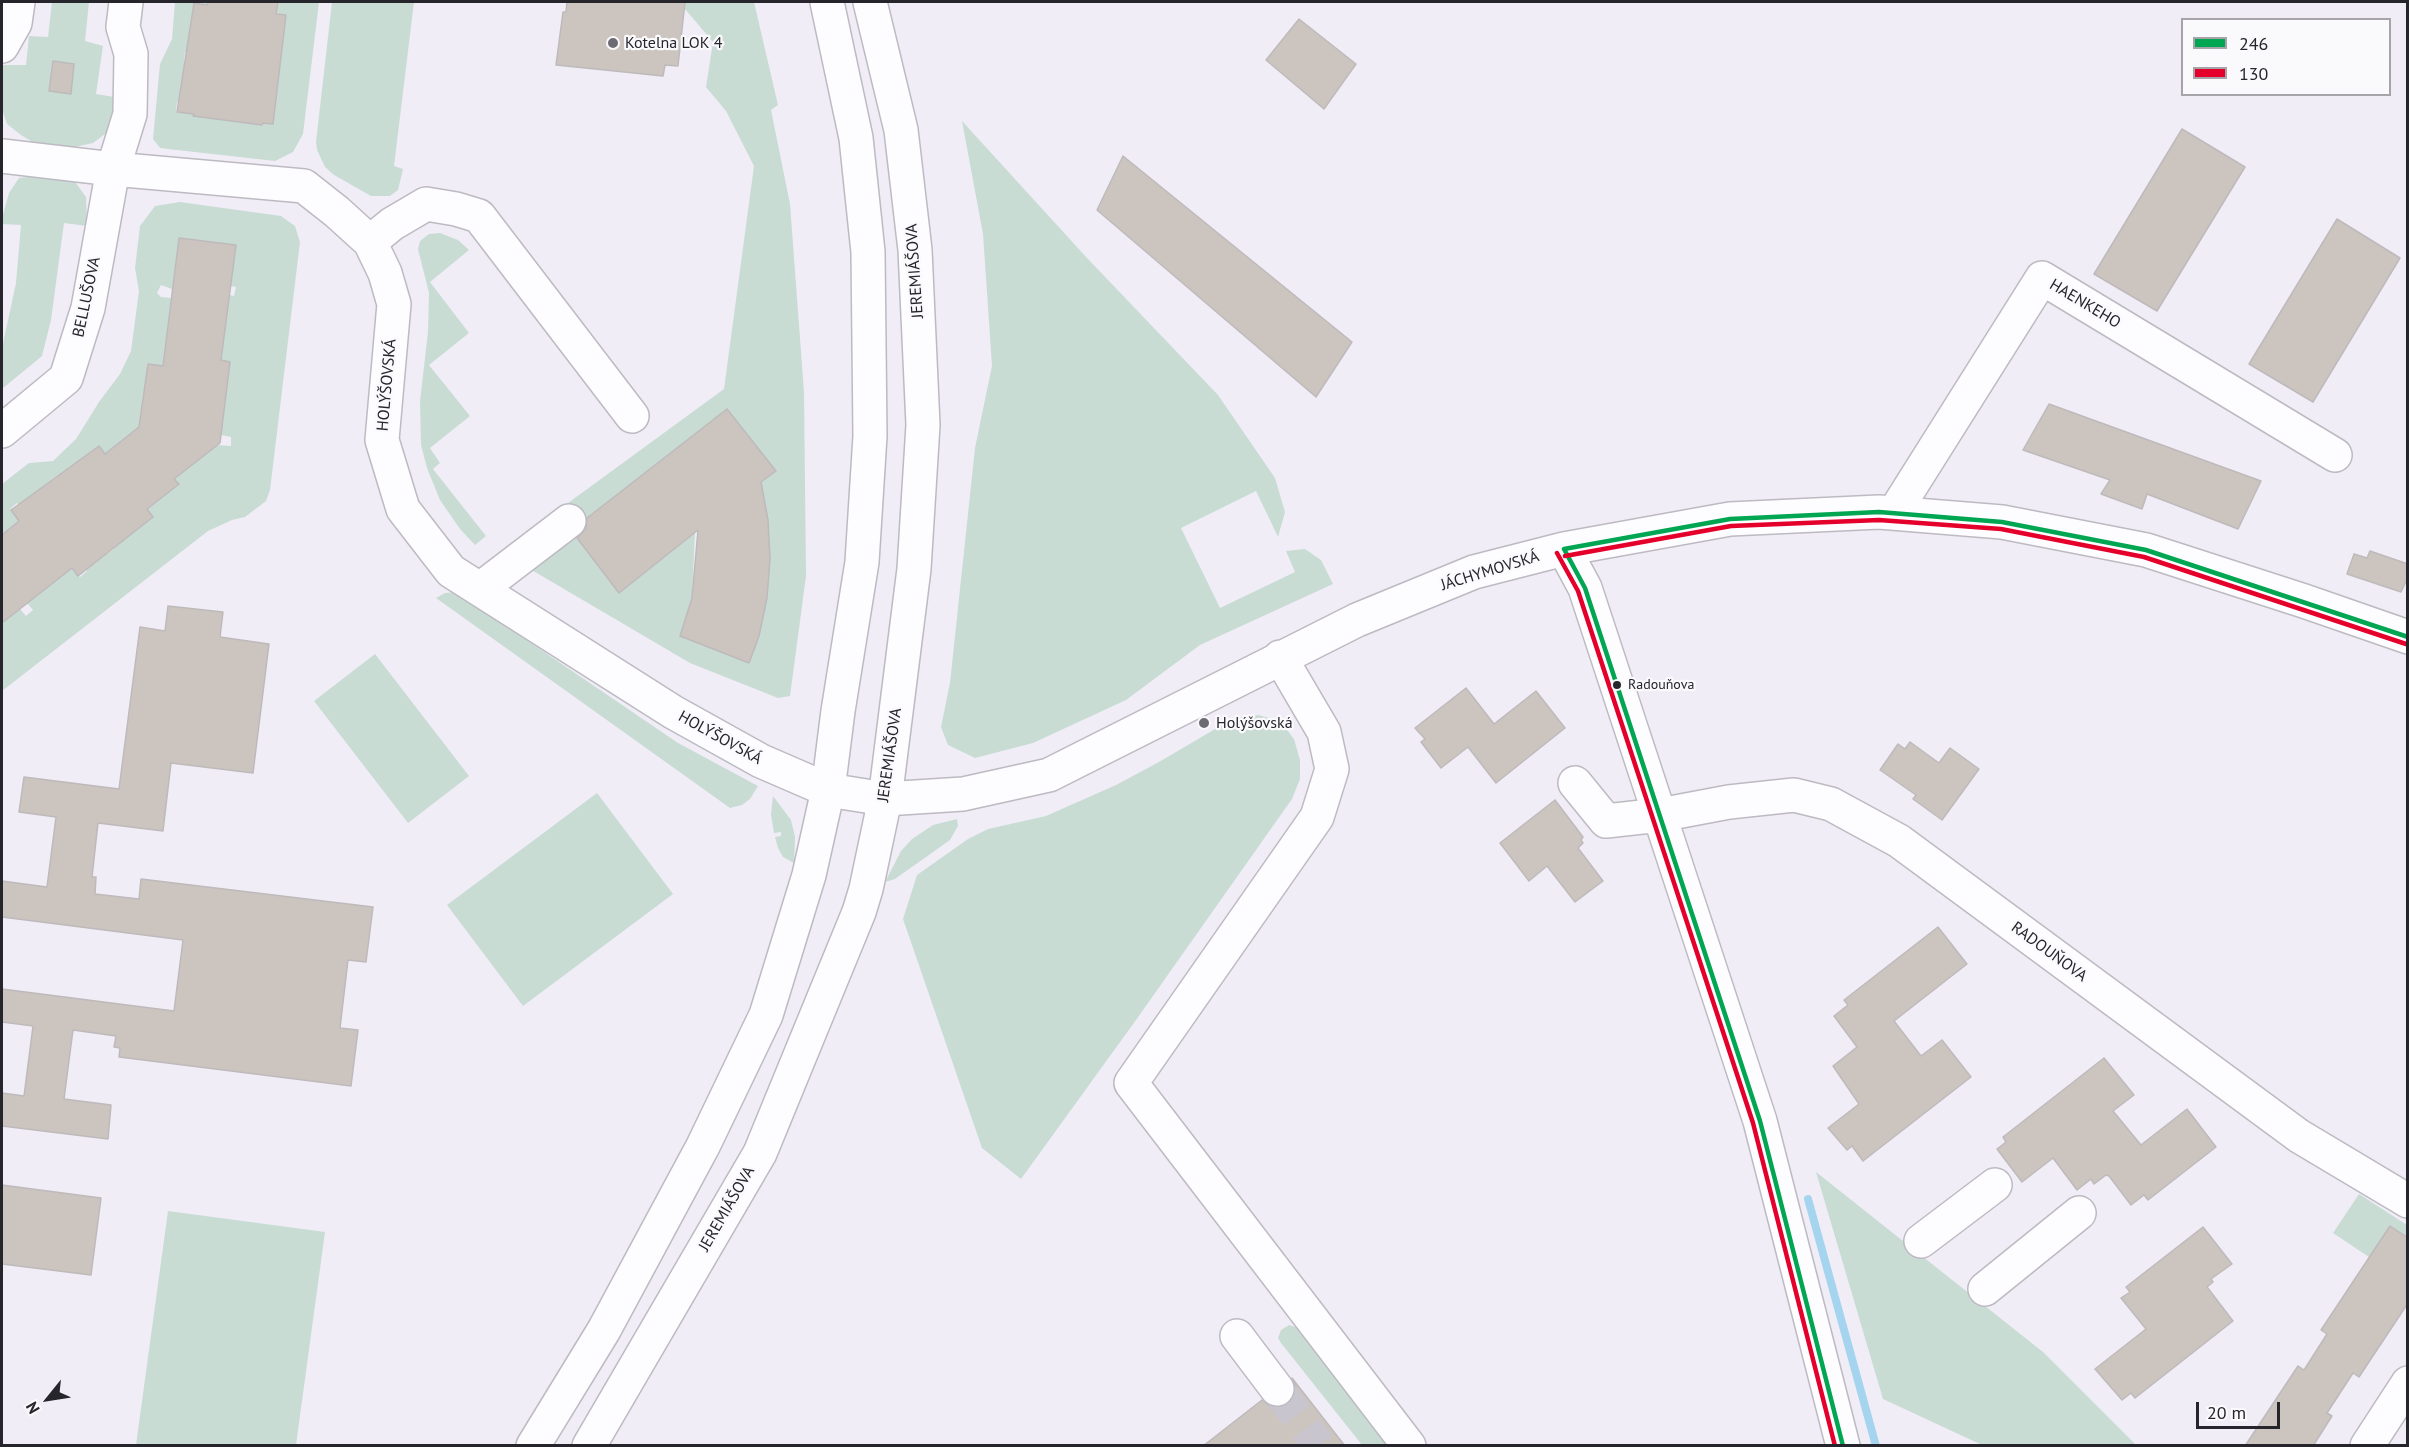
<!DOCTYPE html>
<html>
<head>
<meta charset="utf-8">
<style>
	body { margin:0 }
	#map { position:relative; width:2409px; height:1447px; overflow:hidden; background:#f0edf7; font-family:"PT Sans",sans-serif }
	canvas { display:block }
	.frame { position:absolute; inset:0; border:3px solid #27252c; pointer-events:none }
	.legend { position:absolute; left:2181px; top:18px; width:210px; height:78px; box-sizing:border-box; background:#faf9fc; border:2px solid #a6a4a9; margin:0; padding:8px 10px; list-style:none; font-size:18px; color:#27252c }
	.legend li { display:flex; align-items:center; gap:12px; height:30px }
	.legend b { width:30px; border:2px solid #a6a4a9 }
	.north { position:absolute; left:18px; top:1369px; width:60px; height:60px; -webkit-text-stroke:4px #faf9fc; paint-order:stroke; rotate:240deg; font-size:16px; font-weight:700; line-height:24px; text-align:center; color:#27252c }
	.north::after { content:''; display:block; margin:auto; width:21px; height:27px; background:#27252c; clip-path:polygon(50% 0,100% 100%,50% 72%,0 100%) }
	.scale { position:absolute; left:2196px; top:1402px; width:84px; height:27px; box-sizing:border-box; border:3px solid #27252c; border-top:0; padding-left:8px; font-size:18px; line-height:21px; white-space:nowrap; color:#27252c; -webkit-text-stroke:4px #faf9fc; paint-order:stroke }
</style>
</head>
<body>
<div id="map">
<canvas width="2409" height="1447"></canvas>
<div class="frame"></div>
<ul class="legend">
<li><b style="height:8px;background:#00a651"></b>246</li>
<li><b style="height:8px;background:#e4002b"></b>130</li>
</ul>
<div class="north">N</div>
<div class="scale">20 m</div>
</div>
<script>
const context = document.querySelector('canvas').getContext('2d');
context.lineJoin = 'round';
function fillPath(path, color) {
  context.fillStyle = color;
  context.fill(path, 'evenodd');
}
function toPath(rows) {
  const path = new Path2D();
  for (const r of rows) {
    path.moveTo(r[0], r[1]);
    for (let i = 2; i < r.length; i += 2) path.lineTo(r[i], r[i + 1]);
  }
  return path;
}
function trace(path, color, width, dash) {
  context.strokeStyle = color;
  context.lineWidth = width;
  context.lineCap = dash ? 'butt' : 'round';
  context.setLineDash(dash || []);
  context.stroke(path);
}
function label(font, color, halo, rows, align = 'center') {
  context.font = font + ' "PT Sans",sans-serif';
  context.lineWidth = 4.5;
  context.setLineDash([]);
  context.textBaseline = 'middle';
  context.strokeStyle = halo;
  context.fillStyle = color;
  for (const [text, x, y, turn = 0] of rows) {
    context.save();
    context.translate(x, y);
    context.rotate((+turn || 0) * Math.PI / 180);
    context.textAlign = isNaN(turn) ? turn : align;
    if (halo) context.strokeText(text, 0, 0);
    context.fillText(text, 0, 0);
    context.restore();
  }
}
const green = toPath([
	[52,2,89,2,85,41,103,46,96,94,120,98,115,120,105,134,93,143,75,147,34,143,21,135,7,124,2,109,2,65,26,65,29,36,48,37],
	[53,61,74,64,71,93,49,91],
	[175,2,208,2,207,5,194,3,201,54,185,52,184,61,200,64,195,104,177,102,176,112,194,114,194,116,262,125,279,74,275,24,285,25,286,16,276,14,278,2,319,2,303,134,293,152,275,161,168,149,160,148,153,139,160,64,172,39],
	[332,2,414,2,394,166,403,169,398,190,390,196,371,196,334,175,325,167,317,150,316,142],
	[685,2,754,2,778,105,771,110,790,204,804,392,806,576,790,696,778,698,690,663,501,552,724,389,754,166,726,111,706,87,713,42,685,9],
	[727,409,776,471,761,482,759,636,749,663,680,636,692,598,695,532,619,593,571,531],
	[962,121,1087,258,1218,395,1275,478,1285,512,1278,537,1256,491,1181,528,1220,608,1295,572,1286,551,1305,549,1321,560,1333,584,1200,645,1126,700,1033,743,975,758,948,745,941,727,950,683,975,448,992,366,983,234],
	[51,174,76,183,86,197,87,226,64,223,51,320,42,356,2,389,2,348,16,283,21,225,2,224,2,218,9,193,19,178],
	[180,202,281,216,295,226,300,242,270,490,266,501,245,517,232,520,208,531,2,691,2,623,20,609,26,616,33,610,27,603,72,568,80,577,87,571,80,562,100,546,107,554,114,549,108,540,139,515,146,523,153,517,147,509,178,484,174,479,188,443,231,446,231,437,221,435,226,396,217,395,229,371,230,362,221,360,229,295,234,296,236,287,230,286,179,239,172,289,161,285,157,293,161,297,171,298,163,366,148,364,147,373,159,396,143,394,142,403,158,405,157,413,105,454,99,446,91,451,66,484,58,475,51,480,58,490,27,515,17,503,10,509,19,521,2,535,2,484,29,463,53,461,76,439,99,402,120,374,131,351,139,291,135,268,140,226,155,206],
	[440,233,458,240,469,250,430,282,469,333,429,365,470,416,430,448,440,463,433,469,486,536,475,545,460,529,440,500,427,468,421,445,420,401,428,332,429,293,418,249,420,241,429,234],
	[456,592,678,743,758,786,750,799,742,805,730,808,436,598,445,593],
	[375,654,469,776,408,823,314,701],
	[1258,715,1273,719,1284,726,1294,739,1300,760,1300,779,1292,799,1136,1020,1021,1179,982,1148,903,919,917,875,968,839,988,829,1046,816,1116,785,1159,762,1227,722,1241,717],
	[597,793,673,894,523,1006,447,905],
	[773,796,791,820,795,837,794,863,783,857,778,848,775,837,781,836,781,832,774,833,771,815],
	[957,819,958,826,950,840,895,879,885,882,901,851,912,839,933,825],
	[1816,1172,2043,1352,2136,1445,1982,1445,1883,1399],
	[2359,1194,2407,1225,2407,1243,2406,1237,2390,1227,2375,1261,2333,1233],
	[168,1211,325,1232,296,1445,136,1445],
	[1289,1325,1301,1329,1392,1445,1362,1445,1281,1343,1278,1338,1281,1330]
]);
const stream = toPath([
	[1808,1199,1876,1446]
]);
const building = toPath([
	[208,2,278,2,276,14,286,15,273,124,263,123,262,125,193,116,194,114,177,112,194,3,207,5,208,2],
	[567,2,685,2,678,66,665,65,663,76,556,65,563,12,566,12,567,2],
	[1299,19,1356,64,1324,109,1266,60,1299,19],
	[53,61,74,64,71,94,49,91,53,61],
	[2182,129,2245,167,2157,311,2094,274,2182,129],
	[1123,156,1352,342,1316,397,1097,210,1123,156],
	[2337,219,2400,258,2313,402,2249,364,2337,219],
	[179,238,236,245,221,360,230,362,220,443,174,479,179,484,147,509,153,517,78,576,72,568,2,623,2,535,19,521,11,510,99,446,105,454,139,427,148,364,163,366,179,238],
	[2049,404,2261,481,2238,529,2147,494,2142,509,2101,494,2110,480,2023,450,2049,404],
	[727,409,776,471,761,482,768,520,770,559,767,598,759,636,749,663,680,636,692,598,698,530,619,593,577,538,586,529,587,518,727,409],
	[2370,551,2408,564,2408,577,2401,592,2347,574,2354,554,2367,558,2370,551],
	[168,606,223,612,220,637,269,644,253,773,171,763,163,831,98,823,92,877,96,877,95,894,139,899,141,879,373,907,366,962,348,960,340,1028,358,1030,351,1086,119,1057,120,1048,114,1047,116,1036,73,1030,64,1099,111,1105,108,1139,2,1126,2,1093,24,1096,33,1026,2,1022,2,989,174,1011,183,940,2,917,2,881,47,887,56,817,19,812,24,777,119,789,140,627,165,631,168,606],
	[1466,688,1494,724,1536,691,1565,728,1496,783,1468,747,1441,768,1421,742,1425,739,1415,728,1466,688],
	[1910,742,1939,763,1950,748,1979,769,1942,820,1913,799,1916,795,1880,770,1898,744,1905,749,1910,742],
	[1555,800,1583,837,1581,840,1583,843,1578,848,1603,881,1575,902,1547,866,1529,881,1500,843,1555,800],
	[1938,927,1967,964,1894,1021,1921,1056,1942,1040,1971,1077,1863,1161,1852,1146,1847,1150,1828,1128,1859,1104,1833,1066,1857,1047,1834,1016,1848,1005,1844,1000,1938,927],
	[2104,1058,2134,1095,2113,1111,2141,1145,2187,1109,2216,1147,2148,1200,2144,1195,2131,1205,2109,1176,2106,1175,2094,1184,2091,1179,2077,1190,2053,1158,2022,1182,1997,1149,2006,1142,2003,1137,2104,1058],
	[2,1185,101,1198,91,1275,2,1264,2,1185],
	[2390,1226,2408,1238,2408,1303,2359,1377,2353,1373,2327,1413,2332,1416,2313,1446,2245,1446,2298,1366,2304,1370,2327,1334,2321,1330,2390,1226],
	[2203,1227,2232,1264,2211,1279,2213,1282,2207,1287,2233,1321,2135,1398,2131,1393,2122,1400,2095,1369,2146,1329,2121,1298,2130,1292,2126,1287,2203,1227],
	[1292,1378,1345,1446,1203,1446,1262,1400,1270,1406,1280,1407,1288,1404,1294,1396,1296,1387,1292,1378]
]);
const minorTunnel = toPath([
	[1277,1389,1319,1446]
]);
const minor = toPath([
	[2,46,15,23,18,2],
	[2,156,113,169,304,186,337,212,370,242,385,273,394,304,382,440,403,509,451,571,673,712,761,761,828,790,885,799,963,794,1049,775,1357,620,1474,572,1564,549,1730,519,1879,512,2002,522,2146,550,2304,601,2408,637],
	[370,242,392,224,426,204,456,209,479,216,632,416],
	[2,431,66,378,88,308,113,169,130,114,131,54,123,27,126,2],
	[1894,513,2042,278,2335,455],
	[1564,549,1585,588,1760,1121,1843,1446],
	[480,589,569,521],
	[1280,657,1324,732,1332,769,1317,817,1131,1083,1409,1446],
	[1575,783,1606,821,1660,815,1729,802,1794,795,1831,804,1899,841,2299,1136,2408,1201],
	[1921,1241,1995,1185],
	[1985,1289,2079,1213],
	[1237,1336,1277,1389],
	[2367,1446,2408,1383]
]);
const major = toPath([
	[533,1446,604,1330,703,1146,766,1015,809,875,828,790,838,711,862,562,870,436,868,252,856,138,827,2],
	[589,1446,760,1153,859,912,866,889,885,799,914,569,923,425,915,250,901,130,870,2]
]);
const bus1 = toPath([
	[1564,549,1585,588,1760,1121,1843,1446],
	[1564,549,1730,519,1879,512,2002,522,2146,550,2408,637]
]);
const bus2 = toPath([
	[1557,553,1578,591,1753,1123,1835,1446],
	[1565,556,1731,526,1879,520,2001,529,2144,557,2406,644]
]);
const markers = [
	[613,43,6,"#6d6b73"],
	[1617,685,5,"#27252c"],
	[1204,723,6,"#6d6b73"]
];
const busNames = [
	["Radouňova",1628,685]
];
const poiNames = [
	["Kotelna LOK 4",625,43],
	["Holýšovská",1216,723]
];
const streetNames = [
	["JEREMIÁŠOVA",915,271,-94],
	["BELLUŠOVA",87,297,-78],
	["HAENKEHO",2085,304,31],
	["HOLÝŠOVSKÁ",387,385,-85],
	["JÁCHYMOVSKÁ",1490,571,-17],
	["HOLÝŠOVSKÁ",720,738,29],
	["JEREMIÁŠOVA",890,755,-82],
	["RADOUŇOVA",2049,952,36],
	["JEREMIÁŠOVA",727,1209,-60]
];
fillPath(green, '#c8dcd4');
trace(stream, '#a5d4ef', 8);
fillPath(building, '#ccc4be');
trace(building, '#bebabc', 1.5);
trace(minorTunnel, '#c8c5ce', 33, [33, 16]);
trace(minor, '#bdbac2', 36);
trace(major, '#bdbac2', 36);
trace(minor, '#fdfcfe', 33);
trace(major, '#fdfcfe', 33);
trace(bus1, '#00a651', 4.5);
trace(bus2, '#e4002b', 4.5);
for (const [x, y, r, color] of markers) {
  const dot = new Path2D();
  dot.arc(x, y, r, 0, 2 * Math.PI);
  context.fillStyle = color;
  context.fill(dot);
  trace(dot, '#faf9fc', 2);
}
label('14px', '#27252c', '#faf9fc', busNames, 'left');
label('16px', '#27252c', '#faf9fc', poiNames, 'left');
label('16px', '#27252c', '#faf9fc', streetNames);
</script>
</body>
</html>
